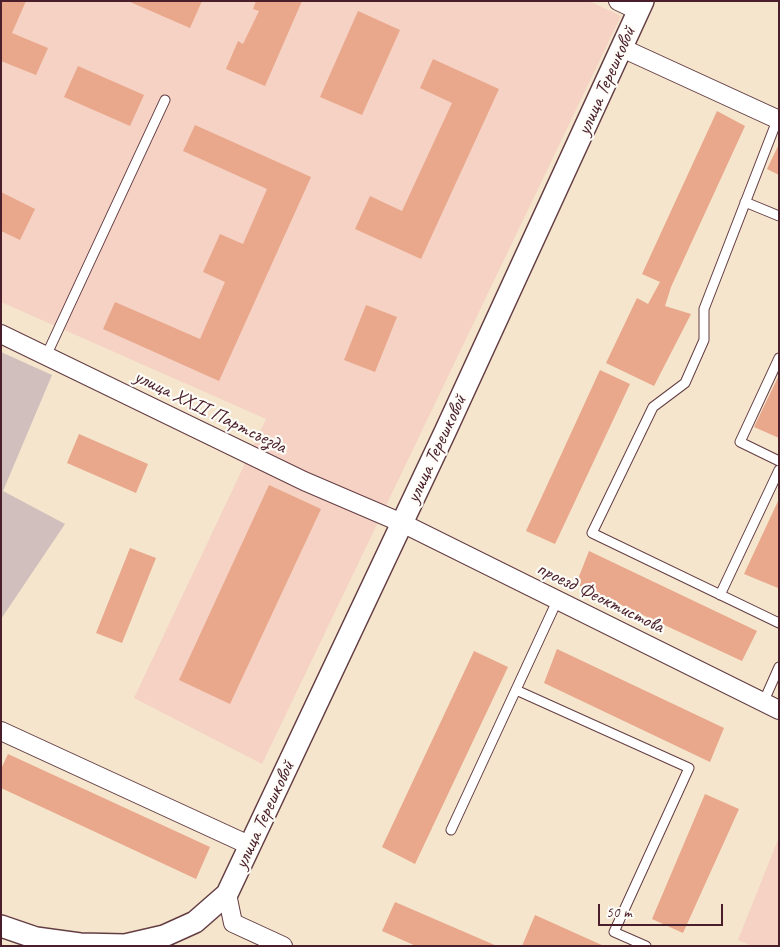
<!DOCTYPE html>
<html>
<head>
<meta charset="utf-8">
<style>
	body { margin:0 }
	#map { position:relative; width:780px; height:947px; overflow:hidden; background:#f4e5cc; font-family:Caveat,sans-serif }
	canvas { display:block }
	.frame { position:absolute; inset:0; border:2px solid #4a1f2b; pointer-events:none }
	.scale { position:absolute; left:598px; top:904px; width:125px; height:22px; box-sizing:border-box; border:2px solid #4a1f2b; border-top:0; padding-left:6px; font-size:15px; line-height:18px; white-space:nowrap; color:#4a1f2b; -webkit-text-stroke:4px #fdfcf7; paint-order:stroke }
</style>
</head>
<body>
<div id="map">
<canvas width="780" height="947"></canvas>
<div class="frame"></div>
<div class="scale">50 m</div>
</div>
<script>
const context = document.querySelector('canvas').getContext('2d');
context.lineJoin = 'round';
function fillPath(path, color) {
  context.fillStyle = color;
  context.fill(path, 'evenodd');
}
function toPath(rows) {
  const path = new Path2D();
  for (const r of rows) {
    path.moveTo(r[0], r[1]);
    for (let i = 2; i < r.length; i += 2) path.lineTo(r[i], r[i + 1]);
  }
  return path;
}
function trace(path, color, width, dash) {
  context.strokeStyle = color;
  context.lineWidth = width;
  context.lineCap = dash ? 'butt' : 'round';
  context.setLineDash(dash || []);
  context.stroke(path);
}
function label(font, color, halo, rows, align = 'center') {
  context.font = font + ' Caveat,sans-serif';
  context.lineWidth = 4.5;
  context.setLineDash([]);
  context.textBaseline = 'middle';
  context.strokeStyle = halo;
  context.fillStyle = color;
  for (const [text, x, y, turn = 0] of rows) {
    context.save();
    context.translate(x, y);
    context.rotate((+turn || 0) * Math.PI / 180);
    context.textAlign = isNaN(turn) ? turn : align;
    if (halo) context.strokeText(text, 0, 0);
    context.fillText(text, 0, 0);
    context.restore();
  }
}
const built = toPath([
	[1,1,589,1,621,16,262,764,134,698,266,419,1,302],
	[779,837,779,946,752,946,738,940]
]);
const industrial = toPath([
	[1,352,52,375,3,491,65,524,1,619]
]);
const building = toPath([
	[1,1,26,1,12,33,48,48,36,75,1,61],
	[128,1,202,1,190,28],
	[256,1,302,1,265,86,226,69,238,41,243,44,259,11,253,9],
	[358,11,400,30,362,115,320,97],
	[433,59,499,89,421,259,355,229,370,196,402,211,452,103,420,88],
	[78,66,144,95,130,126,64,97],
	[717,111,745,126,671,287,665,306,691,314,654,386,606,363,637,298,648,304,660,282,642,274],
	[195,125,311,177,219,381,103,329,115,302,200,339,225,282,203,272,220,234,243,244,267,189,183,151],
	[779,144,779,175,767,169],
	[1,192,35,209,20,240,1,231],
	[366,305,397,317,375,372,344,360],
	[600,370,630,384,555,544,526,531],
	[779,375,779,438,754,427],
	[79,434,148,464,136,493,67,463],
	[269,485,321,509,230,704,179,680],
	[779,499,779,586,778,588,744,574],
	[130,548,156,558,122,643,96,633],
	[589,551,757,631,742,661,576,584],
	[557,649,724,728,710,762,544,683],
	[474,651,508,667,415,864,382,847],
	[8,754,210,847,196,879,1,788,1,769],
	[705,794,739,809,683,933,652,919],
	[395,902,497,946,416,946,382,931],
	[535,915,604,946,522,946]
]);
const service = toPath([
	[778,118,704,309,704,340,685,383,653,407,592,533,779,623],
	[745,202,779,216],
	[46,356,165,100],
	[779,358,740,442,779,461],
	[720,595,779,470],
	[516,690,689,768,614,932,646,946],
	[763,703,779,667],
	[451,830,557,601]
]);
const minor = toPath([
	[618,1,639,11],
	[622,48,779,120],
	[1,334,304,481,402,523,779,710],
	[1,731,251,846],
	[227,894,233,923,283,946]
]);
const tertiary = toPath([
	[1,926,36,938,80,944,125,945,164,936,195,922,227,894,445,432,643,1]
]);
const streetNames = [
	["улица Терешковой",607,81,-66],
	["улица XXII Партсъезда",210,412,26],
	["улица Терешковой",437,449,-65],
	["проезд Феоктистова",600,598,26],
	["улица Терешковой",265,815,-65]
];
fillPath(built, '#f6d2c4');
fillPath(industrial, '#d1bfbe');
fillPath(building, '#e9a78b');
trace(service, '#643d43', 11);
trace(minor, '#643d43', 20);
trace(tertiary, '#643d43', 24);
trace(service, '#fff', 9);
trace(minor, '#fff', 18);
trace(tertiary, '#fff', 21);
label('20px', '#4a1f2b', '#fdfcf7', streetNames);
</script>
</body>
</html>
